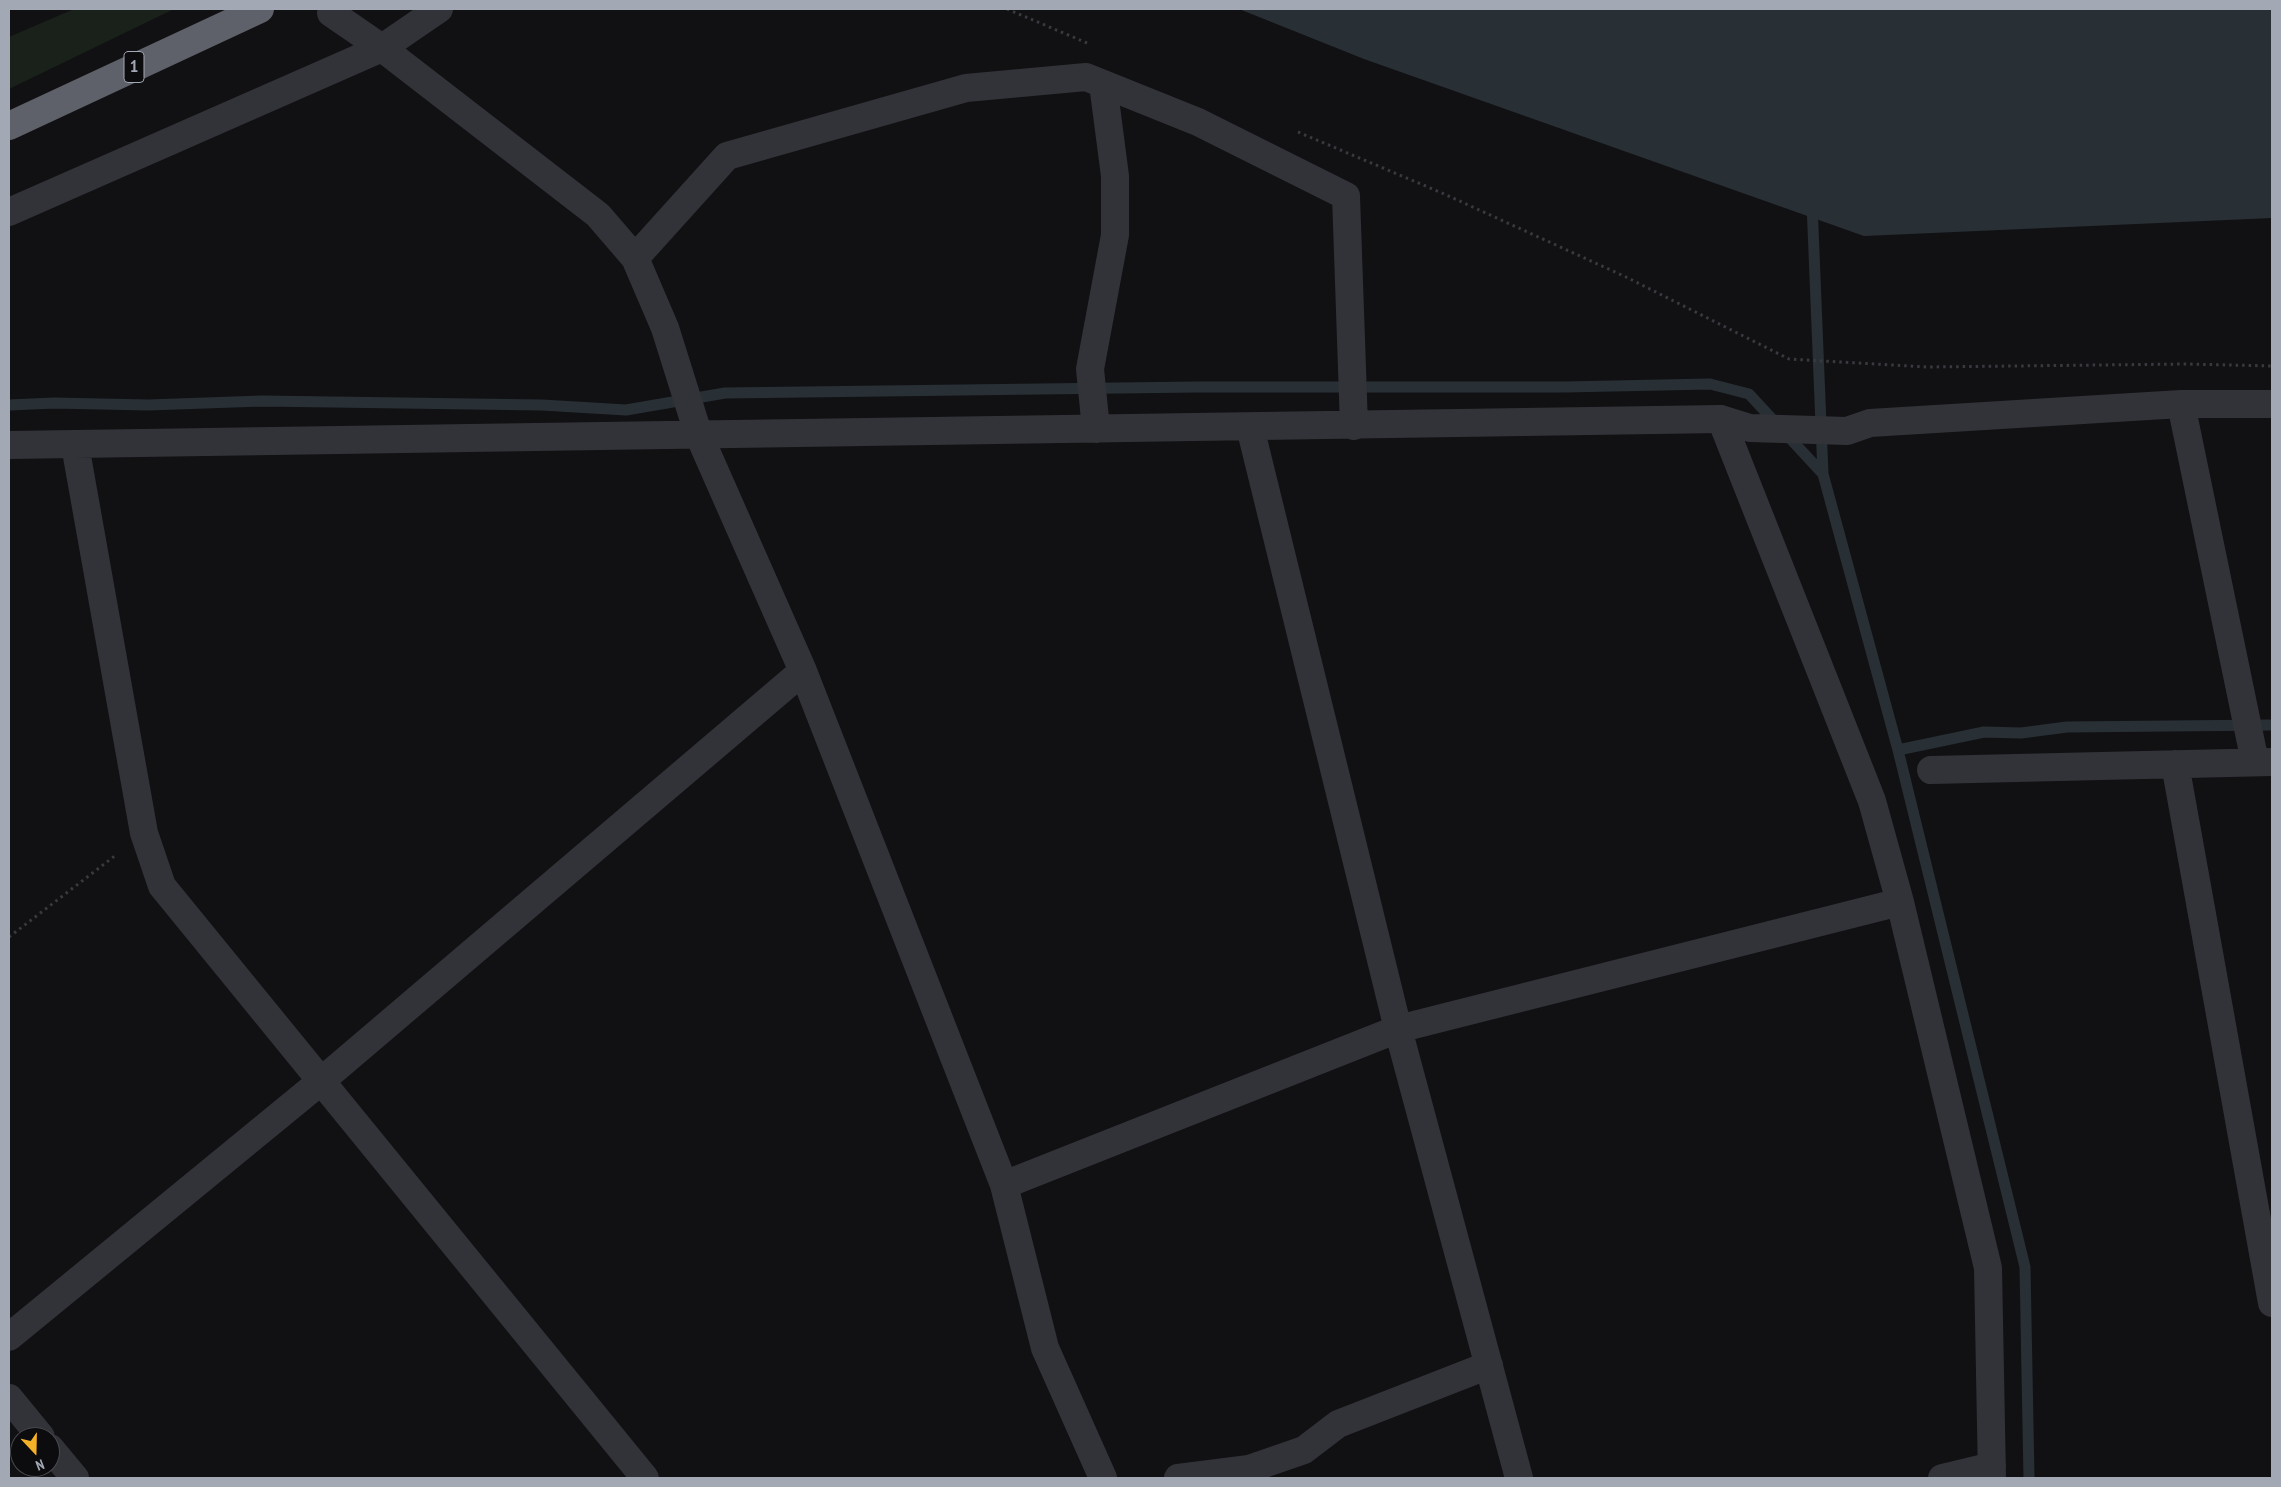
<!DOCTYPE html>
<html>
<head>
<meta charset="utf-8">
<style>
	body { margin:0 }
	#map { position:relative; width:2281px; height:1487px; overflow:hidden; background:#111113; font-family:"PT Sans Narrow",sans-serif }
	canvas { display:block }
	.frame { position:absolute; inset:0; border:10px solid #a2a8b4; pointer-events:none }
	.north { position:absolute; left:10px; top:1427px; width:50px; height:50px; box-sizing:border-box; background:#0c0c0e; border:1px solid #484a50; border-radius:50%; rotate:159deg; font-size:14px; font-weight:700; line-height:20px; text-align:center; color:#a2a8b4 }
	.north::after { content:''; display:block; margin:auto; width:18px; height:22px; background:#f4b028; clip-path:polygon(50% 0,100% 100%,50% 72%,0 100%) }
</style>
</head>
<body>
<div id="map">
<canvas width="2281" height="1487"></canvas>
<div class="frame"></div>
<div class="north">N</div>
</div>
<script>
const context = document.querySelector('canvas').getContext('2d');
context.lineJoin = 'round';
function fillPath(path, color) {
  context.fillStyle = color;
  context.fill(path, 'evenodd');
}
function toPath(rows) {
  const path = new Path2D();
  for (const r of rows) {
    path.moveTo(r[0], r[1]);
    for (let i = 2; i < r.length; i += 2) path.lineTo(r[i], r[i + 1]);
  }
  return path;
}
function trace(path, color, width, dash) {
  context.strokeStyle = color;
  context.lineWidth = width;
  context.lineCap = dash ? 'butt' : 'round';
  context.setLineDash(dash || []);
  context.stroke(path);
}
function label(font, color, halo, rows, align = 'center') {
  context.font = font + ' "PT Sans Narrow",sans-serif';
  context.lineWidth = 4;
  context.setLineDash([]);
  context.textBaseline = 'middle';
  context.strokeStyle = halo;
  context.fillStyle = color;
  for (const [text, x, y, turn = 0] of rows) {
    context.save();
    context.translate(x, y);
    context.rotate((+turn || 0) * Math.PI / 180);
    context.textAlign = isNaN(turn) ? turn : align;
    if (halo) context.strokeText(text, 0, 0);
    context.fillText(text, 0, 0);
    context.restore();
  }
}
const green = toPath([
	[74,9,174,9,9,89,9,37]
]);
const water = toPath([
	[1239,9,2272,9,2272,218,1864,236,1364,59]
]);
const stream = toPath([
	[1812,203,1823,474,1898,750,2025,1267,2029,1478],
	[9,405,54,403,148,405,262,401,542,405,626,410,725,393,1197,387,1565,387,1710,384,1749,394,1823,474],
	[1898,750,1984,732,2021,733,2067,727,2272,725]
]);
const path = toPath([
	[1007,9,1087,43],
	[1298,132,1442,193,1626,277,1789,359,1927,367,2186,364,2272,366],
	[9,937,116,855]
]);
const street = toPath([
	[331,13,382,48,598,215,635,258,665,328,698,433,803,671,1004,1185,1045,1348,1103,1478],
	[9,212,382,48,439,9],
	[635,258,727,156,966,88,1086,77,1198,122,1346,196,1354,426],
	[2181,404,2255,762],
	[1721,419,1872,801,1900,902,1988,1268,1992,1478],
	[1250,427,1398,1029,1519,1478],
	[1096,429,1090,369,1115,235,1115,176,1103,84],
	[9,445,1721,419,1750,428,1847,431,1870,423,2181,404,2272,404],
	[75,445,144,833,162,886,645,1478],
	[2175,764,2272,1303],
	[1931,770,2272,762],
	[1004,1185,1398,1029,1900,902],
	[9,1337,320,1082,803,671],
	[9,1398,41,1437],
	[50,1448,75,1478],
	[1178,1478,1249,1469,1304,1450,1338,1424,1489,1365],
	[1942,1478,1992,1466]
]);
const highway = toPath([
	[9,126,260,9]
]);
const shields = [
	[134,67,20]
];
const shieldNames = [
	["1",134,67]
];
fillPath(green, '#19211a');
fillPath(water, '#283036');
trace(stream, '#283036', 11);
trace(path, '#383a3f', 3, [2.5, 4]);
trace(street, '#323338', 28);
trace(highway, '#5e6169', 28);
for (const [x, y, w] of shields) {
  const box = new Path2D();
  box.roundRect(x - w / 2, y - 15.5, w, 31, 4);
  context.fillStyle = '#0c0c0e';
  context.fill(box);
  trace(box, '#a2a8b4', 1);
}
label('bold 18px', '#a2a8b4', null, shieldNames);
</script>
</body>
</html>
